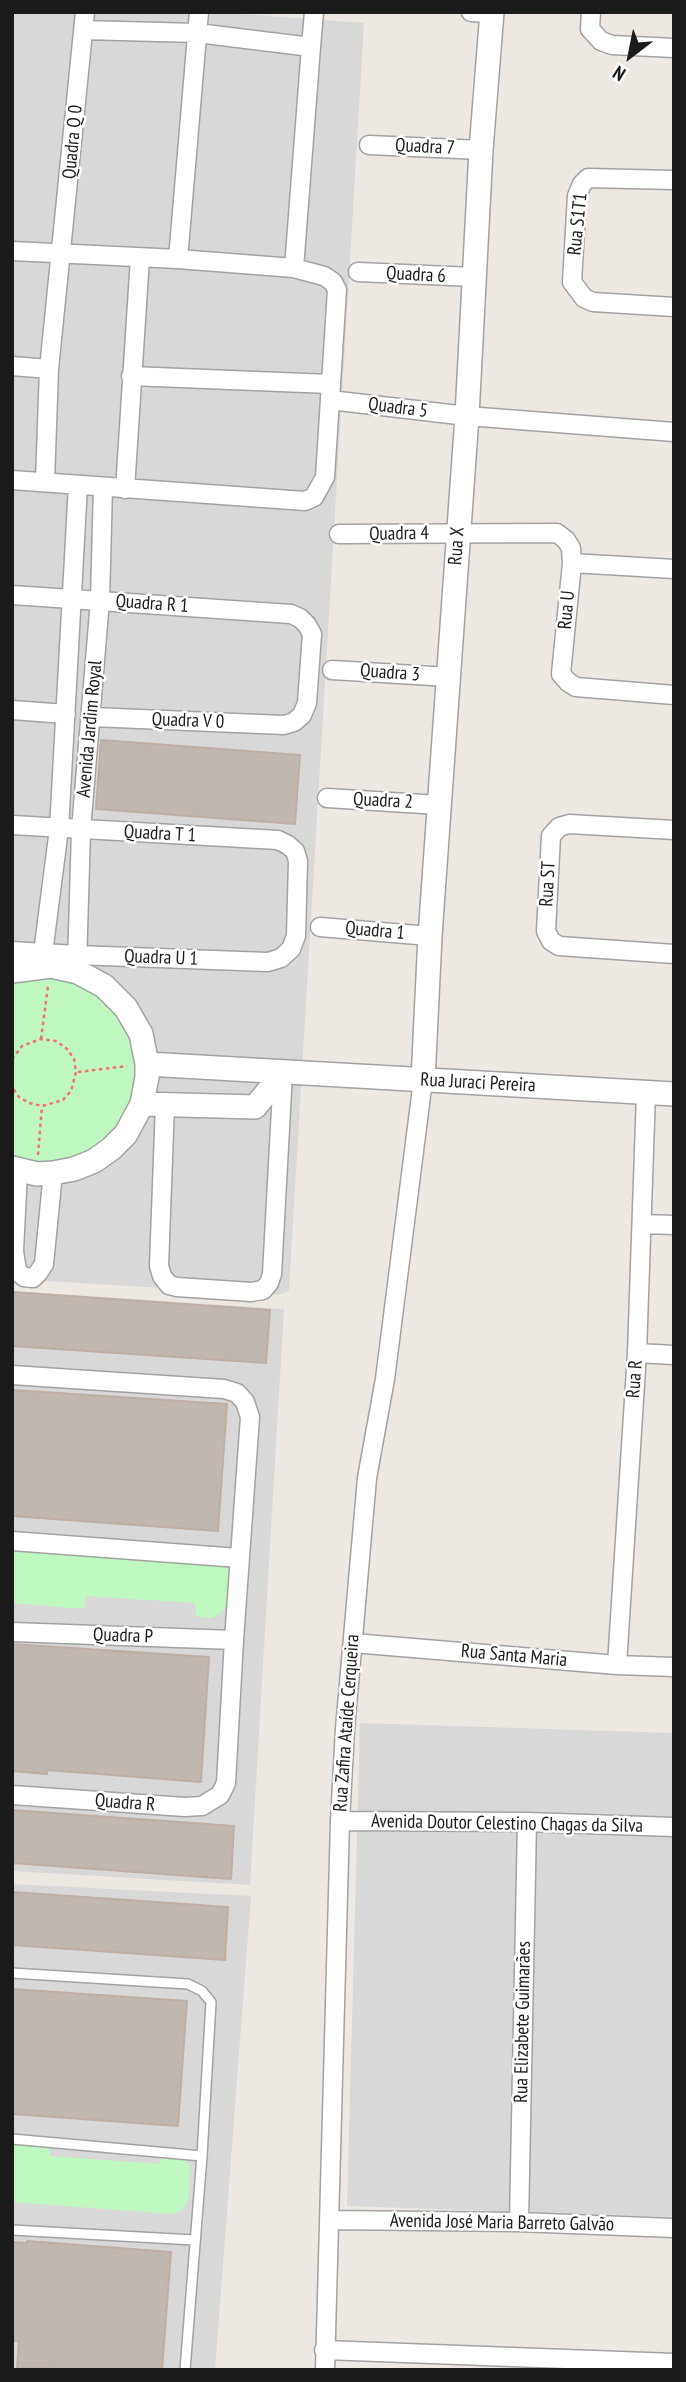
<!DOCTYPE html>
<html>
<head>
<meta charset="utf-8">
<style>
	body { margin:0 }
	#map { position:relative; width:686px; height:2382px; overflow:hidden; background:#ede8e1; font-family:"PT Sans Narrow",sans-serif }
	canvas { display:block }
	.frame { position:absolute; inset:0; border:14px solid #1b1b1b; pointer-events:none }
	.north { position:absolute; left:595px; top:21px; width:70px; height:70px; -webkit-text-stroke:5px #fff; paint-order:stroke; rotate:212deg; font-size:19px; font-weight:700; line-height:28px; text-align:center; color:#1b1b1b }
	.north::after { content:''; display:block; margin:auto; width:24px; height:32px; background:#1b1b1b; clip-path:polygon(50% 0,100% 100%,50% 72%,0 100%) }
</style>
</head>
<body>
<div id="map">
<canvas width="686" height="2382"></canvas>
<div class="frame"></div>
<div class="north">N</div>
</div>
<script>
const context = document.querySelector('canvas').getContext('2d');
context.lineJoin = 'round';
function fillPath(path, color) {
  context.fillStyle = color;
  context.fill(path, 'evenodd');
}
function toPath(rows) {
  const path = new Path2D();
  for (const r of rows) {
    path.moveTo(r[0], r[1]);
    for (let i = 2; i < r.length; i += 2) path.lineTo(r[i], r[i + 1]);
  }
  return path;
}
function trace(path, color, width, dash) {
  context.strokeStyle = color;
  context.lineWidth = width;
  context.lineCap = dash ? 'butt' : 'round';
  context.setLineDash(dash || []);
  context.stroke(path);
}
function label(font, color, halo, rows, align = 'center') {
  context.font = font + ' "PT Sans Narrow",sans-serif';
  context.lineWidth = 5;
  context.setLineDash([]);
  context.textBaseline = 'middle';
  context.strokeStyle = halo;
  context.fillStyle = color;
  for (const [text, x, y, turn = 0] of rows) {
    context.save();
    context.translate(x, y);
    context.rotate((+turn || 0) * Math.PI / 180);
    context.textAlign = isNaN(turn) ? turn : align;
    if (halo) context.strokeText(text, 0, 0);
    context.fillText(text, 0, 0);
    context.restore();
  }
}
const residential = toPath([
	[12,12,216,12,364,23,289,1290,279,1295,12,1279],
	[12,1291,284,1309,250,1885,12,1871],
	[360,1723,674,1733,674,2217,347,2206],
	[12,1884,251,1896,215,2370,12,2370]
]);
const park = toPath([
	[51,973,95,988,128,1024,140,1075,121,1130,76,1163,12,1163,12,977],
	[12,1543,227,1564,229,1570,227,1605,221,1613,211,1618,196,1616,195,1603,86,1596,84,1609,12,1603],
	[12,2141,49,2143,50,2156,159,2164,161,2151,185,2157,190,2167,188,2201,182,2210,171,2214,12,2202]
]);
const building = toPath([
	[101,740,300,755,295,824,96,809,101,740],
	[12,1292,270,1310,266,1363,12,1346,12,1292],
	[12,1390,227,1404,218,1531,12,1516,12,1390],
	[12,1644,209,1657,201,1782,47,1770,47,1774,12,1771,12,1644],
	[12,1810,234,1826,231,1879,12,1863,12,1810],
	[12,1892,228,1907,225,1960,12,1945,12,1892],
	[12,1989,187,2001,178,2126,12,2114,12,1989],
	[27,2241,171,2252,162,2370,17,2368,19,2341,12,2341,12,2242,27,2243,27,2241]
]);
const path = toPath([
	[41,1039,48,986],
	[12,1059,22,1046,41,1039,56,1041,67,1049,74,1059,76,1072,71,1091,63,1100,42,1106,29,1103,19,1097,12,1087],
	[78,1072,127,1066],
	[38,1155,42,1106]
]);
const service = toPath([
	[12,1973,188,1984,202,1991,211,2002,202,2156,185,2370],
	[12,2139,202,2156],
	[12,2230,194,2240]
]);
const minor = toPath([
	[471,12,492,13],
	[591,12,590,29,601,41,612,45,674,48],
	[83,30,197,33,311,47,294,268],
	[311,47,314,12],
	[369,145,481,150],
	[674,180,588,178,582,184,577,196,572,282,584,298,593,302,674,307],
	[12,251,178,259,294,268,324,276,333,282,337,290,325,477,314,497,305,501,12,480],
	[178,259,199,12],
	[358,272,474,277],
	[12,366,49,369],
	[131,376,330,384],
	[330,400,467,416,674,432],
	[45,481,49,369,85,12],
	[125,489,140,258],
	[339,534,557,533,566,540,571,548,572,563,561,674,568,682,576,687,674,695],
	[572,563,674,569],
	[12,595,291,614,300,618,307,625,312,634,307,703,302,715,294,722,284,725,92,717],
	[332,670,449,677],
	[12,710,66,714],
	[327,798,439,805],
	[12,825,278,840,288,845,295,851,298,861,296,936,291,949,281,958,268,962,76,955,12,951],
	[674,830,569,824,559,827,551,836,546,931,551,941,559,946,674,954],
	[320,927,430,936],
	[40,962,43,953,59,829,78,485],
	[77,965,81,830,100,600,103,487],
	[165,1104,159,1266,162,1276,169,1285,177,1287,251,1292,263,1290,269,1283,272,1274,283,1073],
	[18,1170,14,1251,17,1271,24,1277,33,1278,38,1273,44,1264,53,1173],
	[642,1224,674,1225],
	[637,1353,674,1355],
	[12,1375,224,1389,237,1393,245,1402,250,1417,234,1640,226,1783,220,1795,202,1806,185,1807,12,1795],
	[12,1541,239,1558],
	[12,1632,234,1640],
	[353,1643,617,1665,674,1667],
	[617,1665,637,1353,646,1093],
	[340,1821,527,1822,674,1827],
	[330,2220,519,2222,674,2228],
	[519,2222,527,1822],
	[324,2350,674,2363],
	[325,2370,340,1821,345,1729,367,1478,385,1379,423,1080]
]);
const tertiary = toPath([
	[12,971,51,966,78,972,104,986,126,1008,141,1034,147,1064,147,1077,142,1104,126,1134,111,1149,94,1161,74,1169,53,1173,37,1174,12,1168],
	[147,1064,674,1094],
	[423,1080,430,936,467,416,481,150,492,12],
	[142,1104,255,1107,283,1073]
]);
const streetNames = [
	["Quadra Q 0",73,142,-85],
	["Quadra 7",425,147,3],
	["Rua S1T1",578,224,-84],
	["Quadra 6",416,275,3],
	["Quadra 5",398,408,7],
	["Quadra 4",399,534,-1],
	["Rua X",457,546,-86],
	["Quadra R 1",152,604,4],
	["Rua U",567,610,-85],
	["Quadra 3",390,673,4],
	["Quadra V 0",188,721,2],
	["Avenida Jardim Royal",90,729,-85],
	["Quadra 2",383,801,3],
	["Quadra T 1",160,834,3],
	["Rua ST",548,884,-87],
	["Quadra 1",375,931,5],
	["Quadra U 1",161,958,2],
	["Rua Juraci Pereira",478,1083,3],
	["Rua R",635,1379,-86],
	["Quadra P",123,1636,2],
	["Rua Santa Maria",514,1656,5],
	["Rua Zafira Ataíde Cerqueira",347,1723,-86],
	["Quadra R",125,1803,4],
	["Avenida Doutor Celestino Chagas da Silva",507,1824,1],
	["Rua Elizabete Guimarães",523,2022,-89],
	["Avenida José Maria Barreto Galvão",502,2223,1]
];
fillPath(residential, '#d9d8d8');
fillPath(park, '#bef7c0');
fillPath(building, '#c1b7b1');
trace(building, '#beaea4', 2);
trace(service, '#a2a2a2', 12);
trace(minor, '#a2a2a2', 21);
trace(tertiary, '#a2a2a2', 26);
trace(path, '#f4726b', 2.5, [3.5, 3.5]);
trace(service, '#fff', 9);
trace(minor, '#fff', 18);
trace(tertiary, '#fff', 23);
label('19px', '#1b1b1b', '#fff', streetNames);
</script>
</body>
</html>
